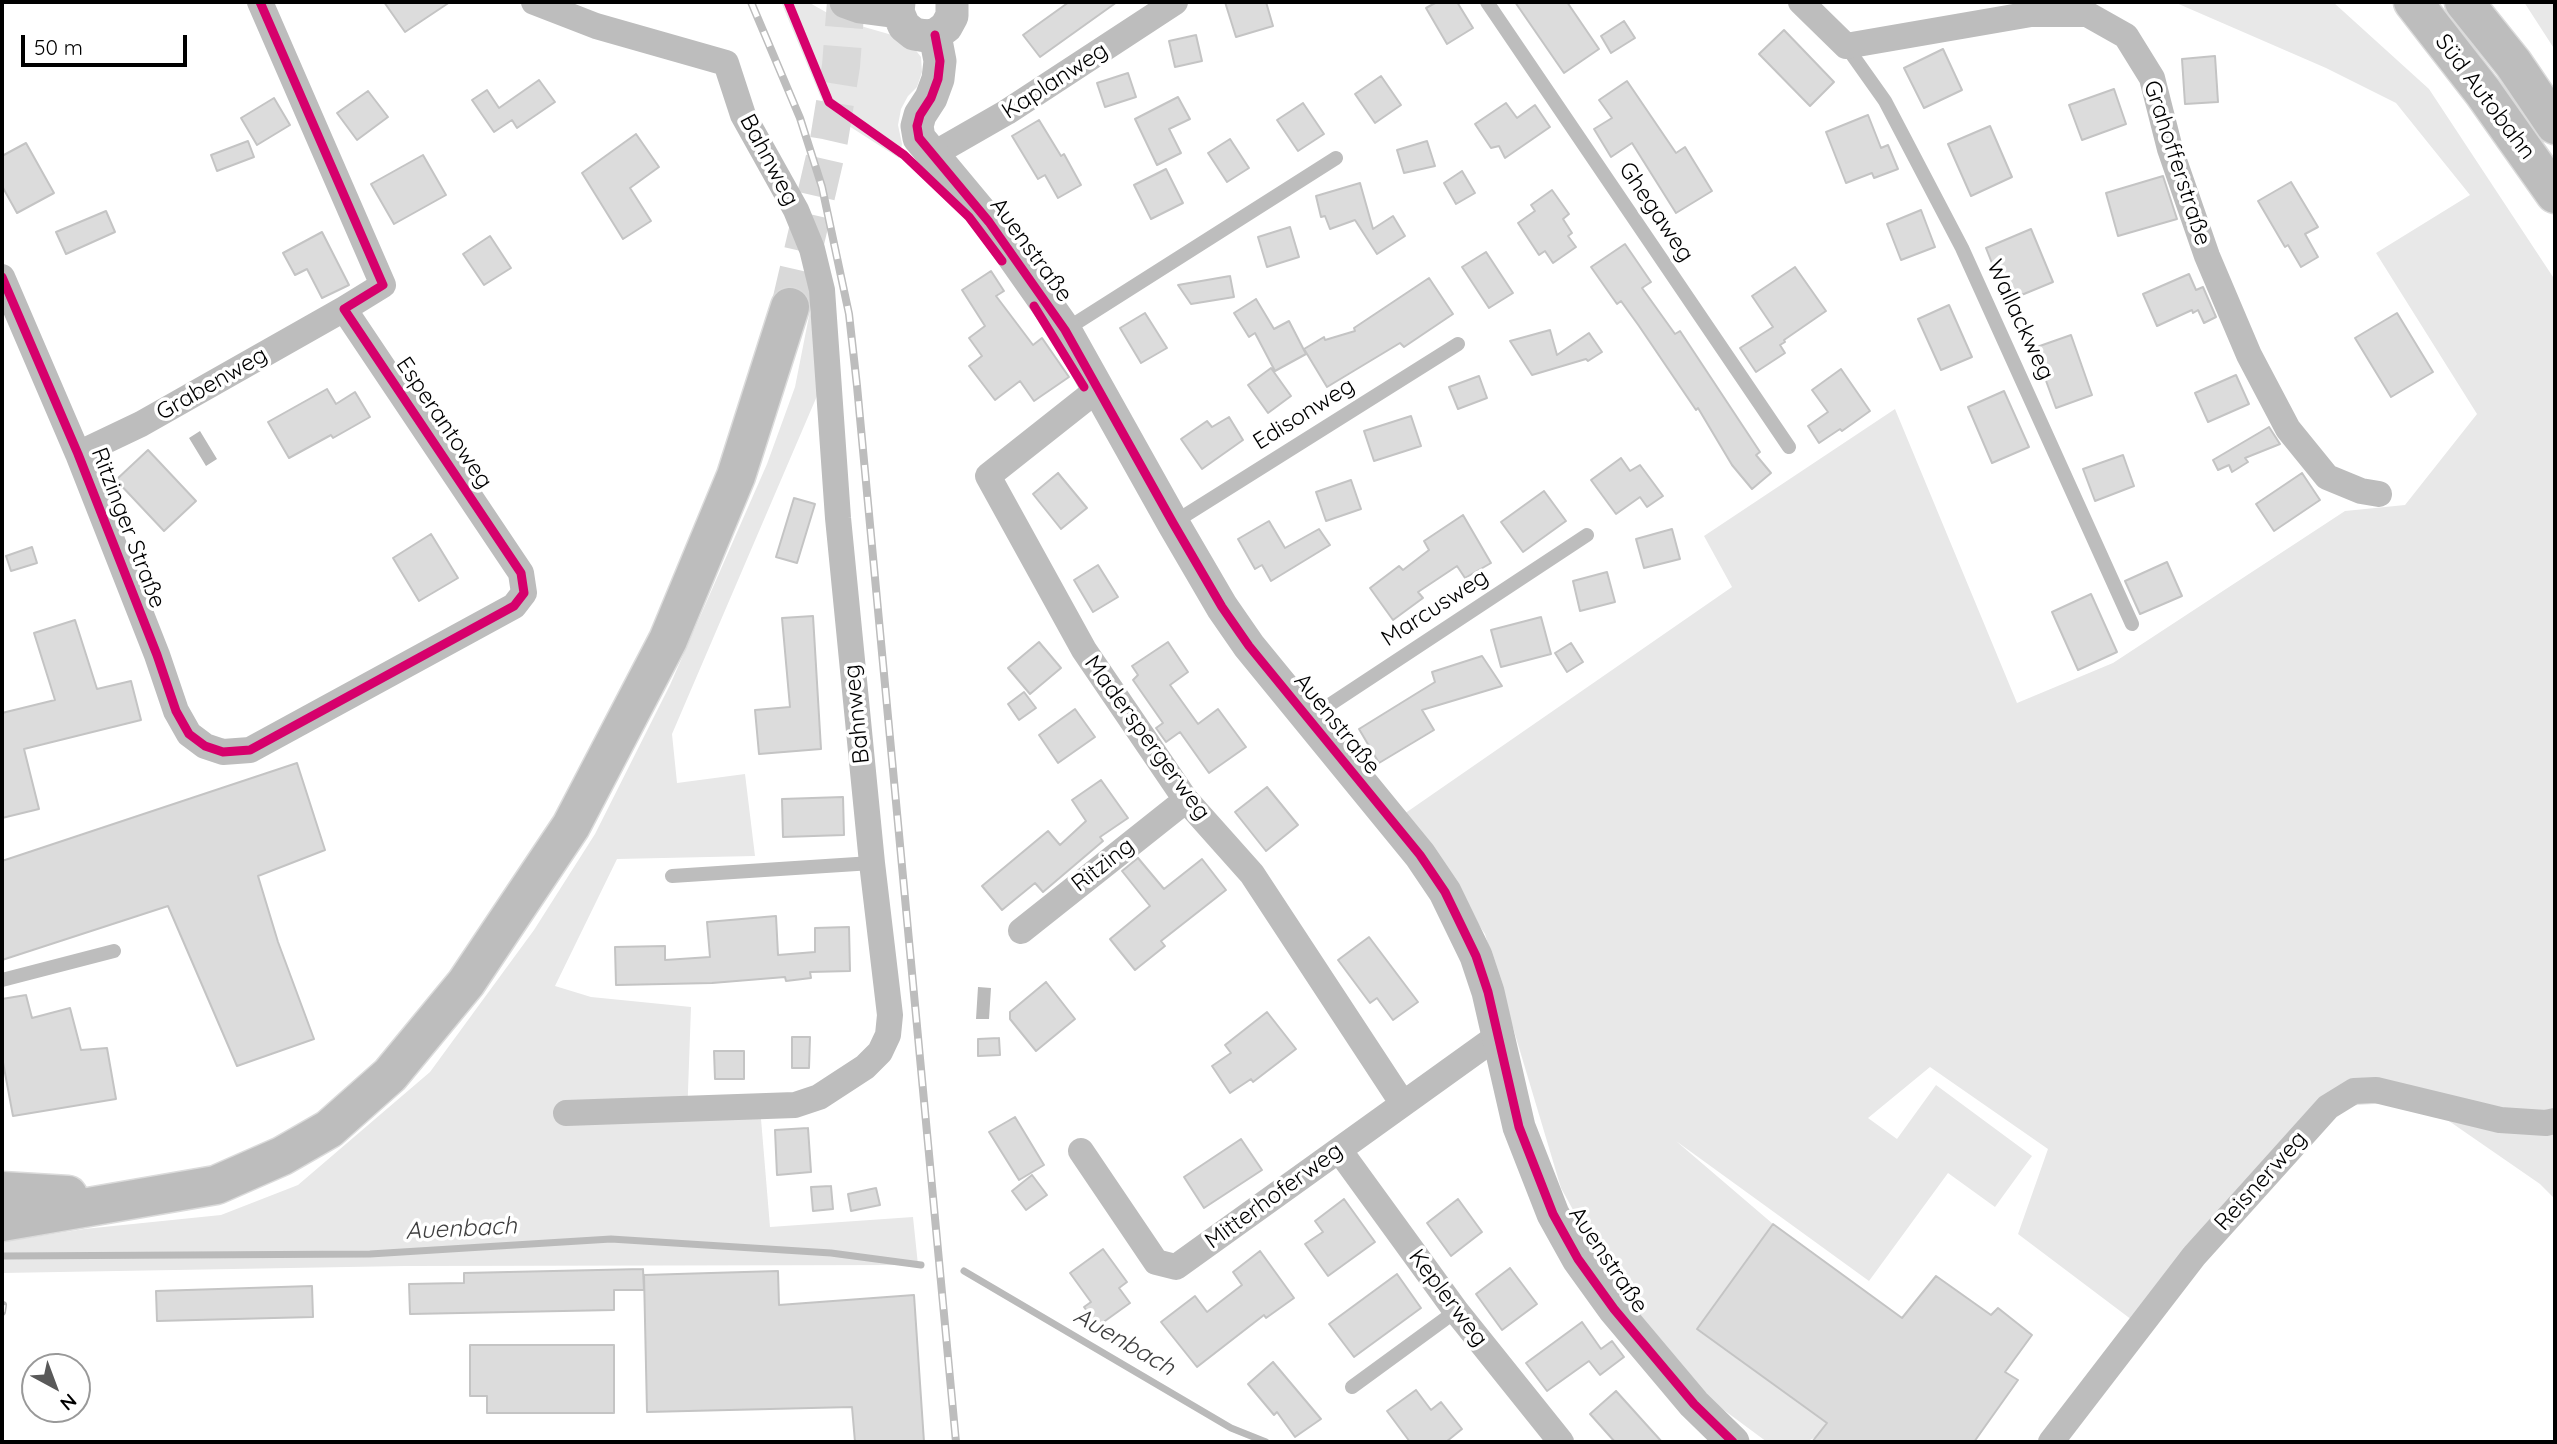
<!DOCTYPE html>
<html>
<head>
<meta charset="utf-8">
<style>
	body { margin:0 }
	#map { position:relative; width:2557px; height:1444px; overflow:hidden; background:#fff; font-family:Quicksand,sans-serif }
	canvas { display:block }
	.frame { position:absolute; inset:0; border:4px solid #000; pointer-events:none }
	.north { position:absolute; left:21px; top:1353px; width:70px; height:70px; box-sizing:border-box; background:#fff; border:2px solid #999; border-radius:50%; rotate:139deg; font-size:19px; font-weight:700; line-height:28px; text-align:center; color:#000 }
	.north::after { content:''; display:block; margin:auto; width:24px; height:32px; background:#595959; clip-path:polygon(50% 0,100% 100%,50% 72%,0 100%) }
	.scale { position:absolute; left:21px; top:35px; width:166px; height:32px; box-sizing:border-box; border:4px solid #000; border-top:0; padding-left:9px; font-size:21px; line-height:24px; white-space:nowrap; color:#000; -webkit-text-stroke:5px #fff; paint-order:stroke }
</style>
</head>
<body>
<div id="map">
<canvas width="2557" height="1444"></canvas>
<div class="frame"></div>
<div class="north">N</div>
<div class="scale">50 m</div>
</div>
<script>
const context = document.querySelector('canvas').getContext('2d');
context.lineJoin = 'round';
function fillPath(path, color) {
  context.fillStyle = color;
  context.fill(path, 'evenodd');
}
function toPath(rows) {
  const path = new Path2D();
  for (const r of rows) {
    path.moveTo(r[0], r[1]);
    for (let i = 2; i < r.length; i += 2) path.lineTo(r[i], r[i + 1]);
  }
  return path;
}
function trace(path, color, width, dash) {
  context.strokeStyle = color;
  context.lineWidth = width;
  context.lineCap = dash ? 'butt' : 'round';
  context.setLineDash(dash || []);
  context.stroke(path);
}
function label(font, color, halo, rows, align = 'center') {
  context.font = font + ' Quicksand,sans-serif';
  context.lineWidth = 7;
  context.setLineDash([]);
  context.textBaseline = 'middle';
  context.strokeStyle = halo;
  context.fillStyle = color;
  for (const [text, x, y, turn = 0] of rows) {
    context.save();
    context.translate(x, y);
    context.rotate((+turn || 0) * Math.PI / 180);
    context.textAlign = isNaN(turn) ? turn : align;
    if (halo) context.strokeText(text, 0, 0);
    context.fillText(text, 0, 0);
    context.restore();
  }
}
const green = toPath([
	[786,2,808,2,840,20,899,37,910,43,921,57,922,72,917,87,908,96,901,109,898,125,902,144,899,158,827,112,782,4],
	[2174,2,2333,2,2429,89,2555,280,2555,1199,2540,1184,2420,1101,2328,1107,2140,1326,2018,1234,2048,1149,1930,1067,1868,1118,1897,1139,1936,1085,2032,1156,1995,1207,1948,1173,1869,1281,1676,1141,1773,1224,1697,1329,1827,1423,1816,1437,1806,1442,1767,1442,1655,1359,1561,1188,1485,934,1404,814,1732,587,1704,536,1895,409,2017,703,2113,663,2345,511,2405,505,2477,414,2376,253,2470,195,2396,103,2326,68],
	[2524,2,2555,2,2555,50],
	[810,311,823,382,672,734,677,783,745,774,755,856,617,859,555,986,591,997,691,1007,687,1119,761,1119,770,1227,913,1217,918,1265,405,1266,2,1273,2,1242,84,1229,221,1215,298,1185,430,1072,534,930,595,834,670,685,767,464,795,387]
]);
const water = toPath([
	[200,431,217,459,206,466,189,438],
	[978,987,991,988,989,1019,976,1019]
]);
const stream = toPath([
	[2,1256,370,1254,611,1239,831,1253,921,1265],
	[964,1271,1231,1428,1266,1442]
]);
const building = toPath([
	[384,2,450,2,405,32,384,2],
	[1069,2,1117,2,1040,57,1023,35,1069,2],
	[1225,2,1266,2,1273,26,1236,37,1225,2],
	[1437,2,1457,2,1473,28,1447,44,1426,8,1437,2],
	[1515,2,1567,2,1599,49,1564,73,1515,2],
	[1624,21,1635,38,1611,53,1601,36,1624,21],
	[1784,30,1834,82,1810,106,1759,54,1784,30],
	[1196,35,1202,61,1175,67,1169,41,1196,35],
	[1943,49,1962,90,1924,108,1904,68,1943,49],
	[2215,56,2218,102,2185,104,2182,59,2215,56],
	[1128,73,1136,97,1105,107,1097,83,1128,73],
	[1381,76,1401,105,1375,123,1355,94,1381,76],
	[539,80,555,102,517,128,512,120,494,132,472,100,487,90,499,108,539,80],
	[1627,81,1676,153,1685,147,1712,191,1676,213,1632,143,1611,157,1594,129,1612,118,1599,100,1627,81],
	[2114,89,2126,124,2082,140,2069,105,2114,89],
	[368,91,388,117,357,140,337,113,368,91],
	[1178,97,1190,119,1169,129,1181,153,1157,165,1135,119,1178,97],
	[274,98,290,125,257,145,241,118,274,98],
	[1303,103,1324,134,1298,151,1277,120,1303,103],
	[1506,103,1517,118,1535,105,1550,127,1505,158,1499,146,1491,148,1475,124,1506,103],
	[1868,115,1881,148,1888,145,1898,169,1874,178,1872,173,1846,183,1826,132,1868,115],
	[1039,120,1061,156,1064,154,1081,185,1058,198,1045,175,1038,179,1012,136,1039,120],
	[1990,126,2012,177,1971,196,1948,144,1990,126],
	[636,134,659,167,630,188,651,221,623,239,582,173,636,134],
	[1230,139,1249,168,1227,182,1208,153,1230,139],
	[248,141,254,157,217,171,211,155,248,141],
	[1427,141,1435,166,1404,173,1397,150,1427,141],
	[26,143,54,193,17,213,2,186,2,156,26,143],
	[423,155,446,195,394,224,371,184,423,155],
	[1166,169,1183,203,1151,219,1134,185,1166,169],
	[1462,171,1475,193,1456,204,1444,183,1462,171],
	[2163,176,2177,219,2118,236,2106,193,2163,176],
	[2291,182,2318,227,2305,234,2318,257,2301,267,2288,245,2285,247,2258,201,2291,182],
	[1360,183,1373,229,1393,216,1405,236,1377,254,1355,220,1330,229,1325,216,1321,217,1316,196,1360,183],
	[1552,190,1569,214,1563,219,1572,233,1568,236,1576,247,1553,263,1545,251,1539,255,1518,223,1535,211,1531,205,1552,190],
	[1921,210,1935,247,1901,260,1887,224,1921,210],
	[106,211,115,232,66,254,56,232,106,211],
	[1290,227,1299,257,1267,267,1258,237,1290,227],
	[2031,229,2053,282,2007,301,1986,248,2031,229],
	[322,232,349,285,322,298,307,269,295,275,283,253,322,232],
	[490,236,511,268,484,285,463,254,490,236],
	[1625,244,1651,282,1642,288,1675,334,1680,331,1760,452,1756,455,1771,473,1752,489,1732,465,1698,408,1696,410,1639,326,1621,301,1617,304,1591,267,1625,244],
	[1486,252,1513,293,1489,308,1462,267,1486,252],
	[1795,267,1826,311,1784,340,1785,342,1780,345,1785,353,1756,372,1740,348,1773,327,1752,296,1795,267],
	[991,271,1004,291,996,296,1033,345,1042,338,1069,377,1034,401,1020,381,995,400,969,366,982,356,969,338,985,326,962,290,991,271],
	[2189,274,2196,290,2203,287,2216,317,2204,323,2198,310,2193,313,2192,310,2157,326,2143,294,2189,274],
	[1230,276,1234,297,1191,304,1178,285,1230,276],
	[1429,278,1453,314,1404,347,1400,343,1327,387,1304,349,1324,337,1325,340,1355,331,1354,328,1429,278],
	[1256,299,1274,329,1289,321,1306,354,1275,371,1255,333,1249,337,1234,313,1256,299],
	[1949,305,1972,357,1941,370,1918,319,1949,305],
	[1145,313,1167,348,1141,363,1120,328,1145,313],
	[2397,313,2433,372,2391,397,2355,338,2397,313],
	[1550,330,1557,355,1589,333,1602,352,1588,361,1586,359,1532,375,1510,341,1550,330],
	[2071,335,2092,395,2056,408,2034,348,2071,335],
	[1271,368,1291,396,1268,413,1248,385,1271,368],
	[1841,369,1870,411,1842,431,1840,429,1819,443,1808,426,1828,412,1812,390,1841,369],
	[2236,375,2249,404,2208,422,2195,393,2236,375],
	[1479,376,1487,398,1458,409,1449,387,1479,376],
	[327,389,336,404,355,392,370,417,333,438,331,435,289,458,268,422,327,389],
	[2004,391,2029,447,1992,463,1968,407,2004,391],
	[1411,416,1421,446,1374,461,1364,431,1411,416],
	[1229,417,1243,440,1202,469,1181,439,1207,421,1212,427,1229,417],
	[2269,427,2280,444,2245,458,2248,462,2232,472,2229,465,2218,470,2213,460,2269,427],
	[148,450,196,501,164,531,116,480,148,450],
	[2123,455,2134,486,2095,501,2083,469,2123,455],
	[1621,458,1630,471,1640,465,1663,496,1647,507,1640,497,1616,514,1591,480,1621,458],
	[1058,473,1087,508,1061,529,1033,494,1058,473],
	[2302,473,2320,500,2274,531,2256,504,2302,473],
	[1351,480,1361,509,1326,521,1316,492,1351,480],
	[1544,491,1566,521,1523,552,1501,522,1544,491],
	[794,498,815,504,797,563,776,557,794,498],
	[1463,515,1491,563,1465,578,1457,566,1418,592,1423,598,1393,620,1370,588,1399,566,1403,570,1429,550,1424,541,1463,515],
	[1269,521,1285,548,1319,529,1330,545,1271,581,1262,565,1255,569,1238,539,1269,521],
	[1672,529,1680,559,1644,568,1636,539,1672,529],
	[431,534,458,578,419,601,393,558,431,534],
	[32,547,37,563,11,571,6,556,32,547],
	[2167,562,2182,596,2140,614,2125,581,2167,562],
	[1098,565,1118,597,1093,612,1074,580,1098,565],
	[1607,572,1615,602,1580,611,1573,581,1607,572],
	[2091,594,2117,652,2078,670,2052,612,2091,594],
	[813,616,821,749,759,754,755,710,790,707,782,618,813,616],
	[1541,617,1551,654,1501,667,1491,630,1541,617],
	[75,620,97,689,131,681,141,720,24,749,39,809,2,818,2,713,55,700,34,633,75,620],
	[1039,642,1061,668,1030,694,1008,668,1039,642],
	[1168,642,1188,672,1170,685,1198,724,1218,709,1246,747,1209,773,1180,732,1166,742,1156,728,1163,723,1133,680,1138,675,1132,666,1168,642],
	[1571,643,1583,662,1567,672,1555,653,1571,643],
	[1482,656,1502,686,1422,710,1434,730,1379,763,1359,729,1435,682,1432,672,1482,656],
	[1024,692,1036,708,1019,720,1008,704,1024,692],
	[1075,709,1095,737,1058,763,1039,735,1075,709],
	[297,763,325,850,258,876,278,942,314,1039,237,1066,168,906,2,960,2,861,297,763],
	[1101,780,1128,818,1100,837,1103,841,1043,892,1035,883,1002,910,982,886,1048,831,1060,845,1086,821,1072,800,1101,780],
	[1267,787,1298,825,1266,851,1235,812,1267,787],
	[843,797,844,835,783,837,782,799,843,797],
	[1138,858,1164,889,1202,859,1226,890,1161,941,1165,946,1135,970,1110,939,1150,906,1122,871,1138,858],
	[776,916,778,955,815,952,815,928,849,927,850,971,810,972,811,978,786,981,785,977,712,983,616,985,615,947,665,946,665,960,710,957,707,922,776,916],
	[1369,937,1418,1002,1393,1020,1377,998,1370,1003,1338,960,1369,937],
	[1046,982,1075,1019,1036,1051,1010,1019,1010,1012,1046,982],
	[26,995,32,1018,70,1008,81,1050,107,1048,116,1099,13,1116,2,1057,2,999,26,995],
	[1267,1012,1296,1049,1253,1082,1251,1079,1230,1093,1212,1066,1231,1053,1225,1045,1267,1012],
	[792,1037,810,1037,809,1068,792,1068,792,1037],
	[999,1038,1000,1055,978,1056,978,1039,999,1038],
	[714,1051,744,1051,744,1079,715,1079,714,1051],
	[1015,1117,1044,1165,1019,1180,989,1132,1015,1117],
	[808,1128,811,1172,777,1175,775,1130,808,1128],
	[1241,1139,1262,1170,1204,1208,1184,1177,1241,1139],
	[1032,1175,1047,1195,1026,1210,1012,1191,1032,1175],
	[831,1186,833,1209,813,1211,811,1187,831,1186],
	[876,1188,880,1205,851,1211,848,1194,876,1188],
	[1344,1199,1375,1242,1328,1276,1305,1244,1323,1232,1315,1221,1344,1199],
	[1458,1199,1482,1232,1451,1256,1427,1223,1458,1199],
	[1773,1224,1902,1318,1936,1276,1991,1315,1998,1308,2032,1335,2005,1372,2018,1380,1974,1442,1812,1442,1827,1423,1697,1329,1773,1224],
	[1103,1249,1127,1282,1119,1288,1130,1303,1098,1326,1084,1307,1091,1302,1070,1273,1103,1249],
	[1260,1251,1294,1298,1266,1318,1264,1315,1197,1367,1161,1322,1195,1296,1207,1312,1242,1285,1233,1272,1260,1251],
	[1510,1268,1537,1304,1502,1330,1476,1294,1510,1268],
	[643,1269,644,1290,614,1290,614,1310,410,1314,409,1284,464,1283,464,1273,643,1269],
	[778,1271,779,1305,914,1295,924,1442,855,1442,852,1407,647,1412,644,1275,778,1271],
	[1397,1274,1421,1308,1354,1357,1329,1324,1397,1274],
	[312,1286,313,1317,157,1321,156,1291,312,1286],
	[1582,1322,1601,1349,1612,1341,1624,1357,1600,1375,1589,1361,1547,1391,1526,1363,1582,1322],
	[470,1345,614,1345,614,1413,487,1413,487,1396,470,1396,470,1345],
	[1273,1362,1321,1419,1295,1437,1277,1412,1274,1415,1248,1384,1273,1362],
	[1416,1390,1431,1410,1441,1402,1462,1429,1446,1442,1410,1442,1387,1411,1416,1390],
	[1616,1391,1662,1442,1615,1442,1590,1414,1616,1391]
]);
const primaryTunnel = toPath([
	[790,307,829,140,841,66,846,2]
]);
const service = toPath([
	[1487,2,1789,447],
	[1846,46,1885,101,1962,248,2132,624],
	[1065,330,1336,158],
	[1173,523,1458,344],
	[1308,719,1587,535],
	[672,876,872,863],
	[2,980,114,951],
	[1352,1387,1456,1311]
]);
const minor = toPath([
	[534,2,596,26,726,63,743,115,796,210,812,249,822,290,838,518,872,863,890,1015,888,1035,880,1052,865,1067,819,1097,795,1105,566,1113],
	[1801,2,1846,46,2031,14,2087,14,2126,36,2152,78,2170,149,2207,256,2249,355,2288,429,2327,477,2361,491,2379,494],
	[932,155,1007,112,1175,2],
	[2,277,78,454,157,655,176,711,189,734,205,746,223,752,250,750,514,606,524,593,521,573,344,309,383,285,260,2],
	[1098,389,988,476,1084,650,1186,800,1252,874,1403,1104],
	[78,454,141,424,344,309],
	[1021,931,1186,800],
	[1339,1150,1456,1311,1561,1442],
	[1081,1151,1156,1262,1176,1267,1499,1035],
	[2051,1442,2194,1256,2328,1107,2354,1091,2376,1090,2500,1120,2546,1123,2555,1121]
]);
const tertiary = toPath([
	[846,2,860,7,898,12],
	[899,2,898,12,904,26,914,34,926,36,935,35,946,27,952,16,952,2],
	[935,35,940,61,938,79,931,98,920,115,917,126,919,138,989,222,1065,330,1173,523,1222,607,1249,646,1420,855,1445,892,1476,956,1488,992,1519,1127,1553,1214,1578,1259,1614,1309,1694,1404,1733,1442]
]);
const primary = toPath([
	[2,1191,68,1195],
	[2,1222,216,1185,282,1156,329,1129,390,1075,466,983,571,826,668,640,736,476,790,307]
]);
const motorway = toPath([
	[2413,2,2483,92,2555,194],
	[2464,2,2513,63,2555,125]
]);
const rail = toPath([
	[751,2,800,118,822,187,849,314,857,386,956,1442],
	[2,1312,3,1305]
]);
const cycleway = toPath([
	[788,2,829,102,904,155,969,217,1002,261],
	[935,35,940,61,938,79,931,98,920,115,917,126,919,138,989,222,1065,330,1173,523,1222,607,1249,646,1420,855,1445,892,1476,956,1488,992,1519,1127,1553,1214,1578,1259,1614,1309,1694,1404,1733,1442],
	[2,277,78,454,157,655,176,711,189,734,205,746,223,752,250,750,514,606,524,593,521,573,344,309,383,285,260,2],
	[1034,306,1084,387]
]);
const streetNames = [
	["Kaplanweg",1055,81,-33],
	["Süd Autobahn",2485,97,53],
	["Bahnweg",769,160,62],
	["Grahofferstraße",2177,163,72],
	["Ghegaweg",1656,212,56],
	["Auenstraße",1031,250,54],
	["Wallackweg",2020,320,65],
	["Grabenweg",212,384,-30],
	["Edisonweg",1304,414,-32],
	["Esperantoweg",444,423,56],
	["Ritzinger Straße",128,528,69],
	["Marcusweg",1435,608,-33],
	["Bahnweg",857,714,-96],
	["Auenstraße",1337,724,51],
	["Maderspergerweg",1147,738,54],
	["Ritzing",1103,865,-38],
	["Reisnerweg",2261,1181,-48],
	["Mitterhoferweg",1274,1196,-36],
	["Auenstraße",1608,1260,56],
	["Keplerweg",1448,1298,53]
];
const waterNames = [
	["Auenbach",461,1229,-3],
	["Auenbach",1124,1342,30]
];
fillPath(green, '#e8e8e8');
fillPath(water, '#bababa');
trace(stream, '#bababa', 7);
fillPath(building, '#dcdcdc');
trace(building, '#c4c4c4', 2);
trace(primaryTunnel, '#d9d9d9', 38, [38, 19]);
trace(primary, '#dbdbdb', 41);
trace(motorway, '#dbdbdb', 41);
trace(service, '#bdbdbd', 14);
trace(minor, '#bdbdbd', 26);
trace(tertiary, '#bdbdbd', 33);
trace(primary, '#bdbdbd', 38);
trace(motorway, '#bdbdbd', 38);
trace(rail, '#bdbdbd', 8);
trace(rail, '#fff', 5, [16]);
trace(cycleway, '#d6006c', 9);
label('23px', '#000', '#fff', streetNames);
label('italic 24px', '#3e3e3e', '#fff', waterNames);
</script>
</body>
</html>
